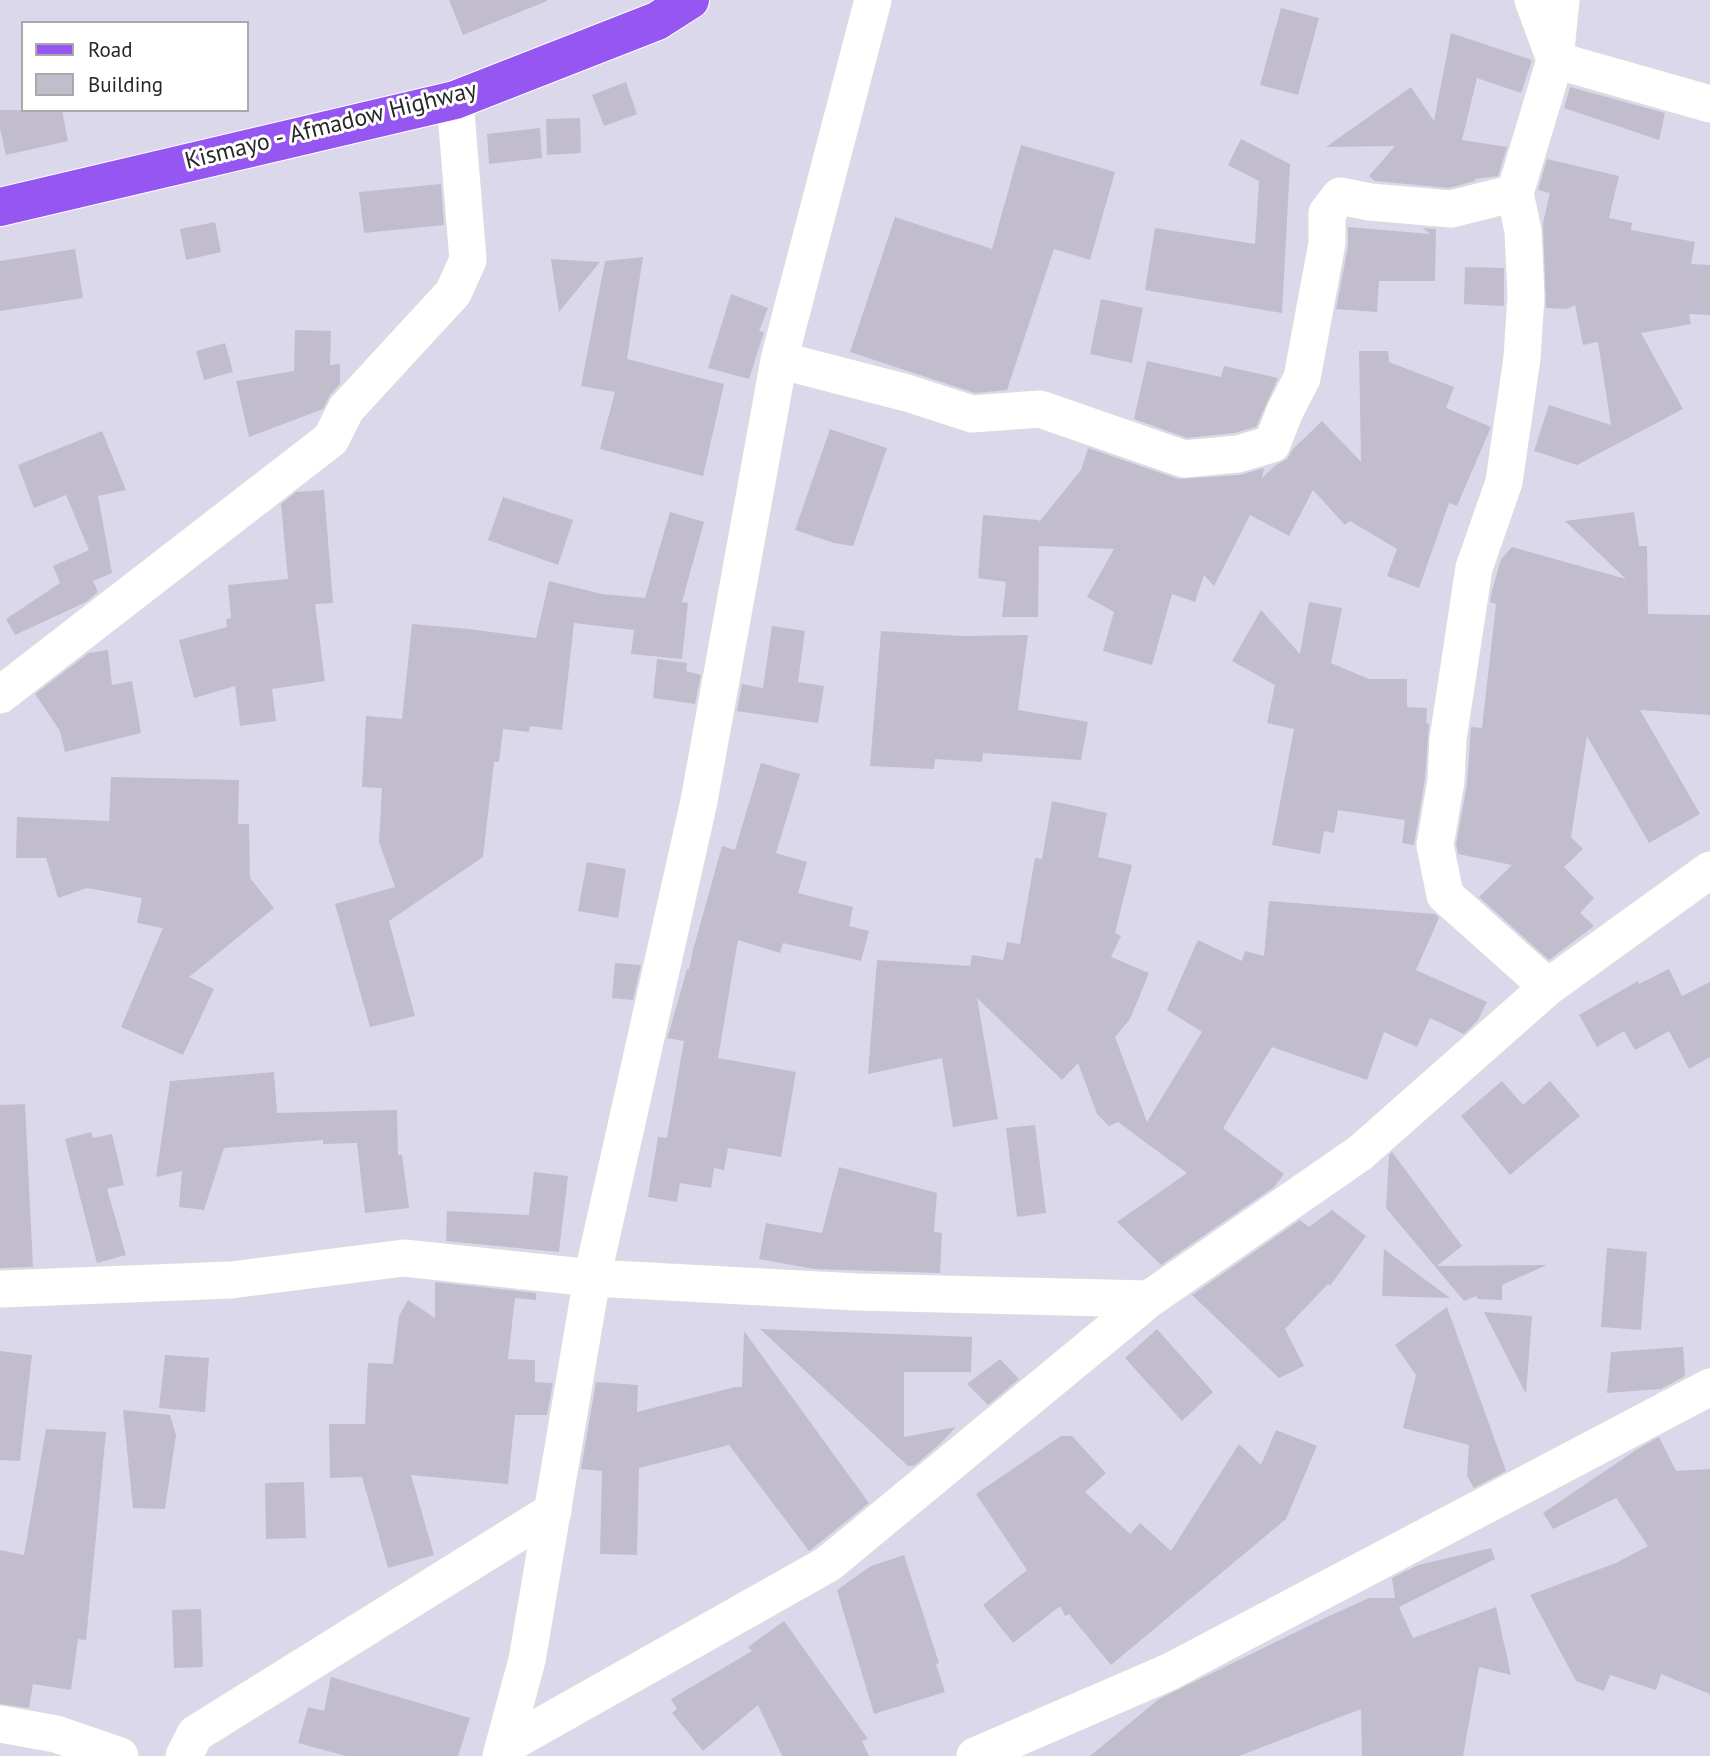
<!DOCTYPE html>
<html>
<head>
<meta charset="utf-8">
<style>
	body { margin:0 }
	#map { position:relative; width:1710px; height:1756px; overflow:hidden; background:#dcd8eb; font-family:"PT Sans",sans-serif }
	canvas { display:block }
	.legend { position:absolute; left:21px; top:21px; width:228px; height:91px; box-sizing:border-box; background:#fff; border:2px solid #a9a9a9; margin:0; padding:9px 12px; list-style:none; font-size:21px; color:#272727 }
	.legend li { display:flex; align-items:center; gap:14px; height:35px }
	.legend b { width:35px; border:2px solid #a9a9a9 }
</style>
</head>
<body>
<div id="map">
<canvas width="1710" height="1756"></canvas>
<ul class="legend">
<li><b style="height:9px;background:#9556f2"></b>Road</li>
<li><b style="height:19px;background:#c1bdcc"></b>Building</li>
</ul>
</div>
<script>
const context = document.querySelector('canvas').getContext('2d');
context.lineJoin = 'round';
function fillPath(path, color) {
  context.fillStyle = color;
  context.fill(path, 'evenodd');
}
function toPath(rows) {
  const path = new Path2D();
  for (const r of rows) {
    path.moveTo(r[0], r[1]);
    for (let i = 2; i < r.length; i += 2) path.lineTo(r[i], r[i + 1]);
  }
  return path;
}
function trace(path, color, width, dash) {
  context.strokeStyle = color;
  context.lineWidth = width;
  context.lineCap = dash ? 'butt' : 'round';
  context.setLineDash(dash || []);
  context.stroke(path);
}
function label(font, color, halo, rows, align = 'center') {
  context.font = font + ' "PT Sans",sans-serif';
  context.lineWidth = 6;
  context.setLineDash([]);
  context.textBaseline = 'middle';
  context.strokeStyle = halo;
  context.fillStyle = color;
  for (const [text, x, y, turn = 0] of rows) {
    context.save();
    context.translate(x, y);
    context.rotate((+turn || 0) * Math.PI / 180);
    context.textAlign = isNaN(turn) ? turn : align;
    if (halo) context.strokeText(text, 0, 0);
    context.fillText(text, 0, 0);
    context.restore();
  }
}
const building = toPath([
	[449,0,547,0,547,1,463,35],
	[1281,8,1319,18,1298,95,1260,85],
	[1451,33,1532,60,1521,93,1477,78,1462,140,1507,147,1498,176,1475,179,1475,181,1449,188,1375,181,1369,176,1395,146,1326,147,1411,87,1434,121],
	[626,82,637,114,604,126,592,95],
	[1570,87,1665,113,1659,140,1564,108],
	[0,110,62,110,68,141,6,155,0,129],
	[580,118,581,153,547,155,546,119],
	[540,128,542,158,489,164,487,134],
	[1241,139,1290,164,1282,313,1145,290,1155,228,1255,244,1259,181,1228,165],
	[1021,145,1115,172,1090,260,1054,249,1007,390,975,393,850,352,895,217,992,249],
	[1547,159,1619,176,1609,218,1632,223,1631,230,1695,242,1691,264,1710,265,1710,315,1689,314,1691,324,1641,333,1683,409,1577,465,1534,451,1549,405,1611,425,1598,342,1583,345,1575,305,1567,309,1546,308,1543,223,1550,193,1538,190],
	[441,184,444,225,364,233,359,192],
	[215,222,221,252,186,260,180,229],
	[1348,227,1430,234,1423,228,1436,229,1435,281,1379,281,1377,312,1336,309,1348,247],
	[75,249,83,298,0,311,0,261],
	[643,257,627,359,724,384,703,476,600,449,615,392,581,386,605,261],
	[551,259,600,262,559,312],
	[1465,267,1504,268,1504,306,1464,304],
	[731,294,768,308,759,331,764,332,749,379,708,368],
	[1101,299,1143,308,1132,363,1090,354],
	[295,330,331,331,330,365,340,364,340,384,330,395,323,409,249,437,236,381,294,371],
	[225,343,233,372,204,380,196,351],
	[1359,351,1388,351,1389,362,1454,387,1446,408,1491,427,1457,506,1449,503,1419,588,1387,576,1397,549,1350,521,1345,525,1313,490,1289,536,1250,515,1214,586,1204,575,1195,602,1172,594,1152,665,1103,651,1114,612,1087,597,1114,549,1039,546,1038,617,1002,617,1006,582,978,578,983,515,1039,520,1039,522,1081,470,1088,448,1178,479,1240,475,1264,468,1262,478,1276,465,1287,459,1293,449,1322,421,1361,462],
	[1147,361,1221,377,1224,366,1278,378,1256,427,1234,433,1187,438,1134,419],
	[830,429,887,448,853,546,834,543,795,530],
	[102,431,126,490,98,496,112,573,93,581,98,592,86,602,15,635,6,619,60,583,53,566,89,550,66,495,34,508,18,465],
	[324,490,333,603,315,604,325,681,272,689,276,721,240,726,235,686,194,698,179,640,227,627,226,619,231,618,228,585,288,579,281,504,296,492],
	[503,497,573,520,558,565,488,540],
	[670,512,704,522,682,602,688,603,682,659,631,654,634,630,574,623,562,730,530,726,529,732,503,729,499,762,494,762,483,857,389,921,415,1016,370,1027,335,904,395,887,379,842,382,788,362,787,366,716,402,719,412,624,469,629,536,638,549,581,602,594,645,598],
	[1634,512,1639,546,1647,546,1648,614,1710,615,1710,715,1640,710,1700,814,1649,843,1587,736,1571,837,1583,849,1564,867,1594,898,1580,913,1594,926,1549,960,1479,897,1512,865,1458,854,1456,845,1467,784,1471,727,1482,728,1496,604,1490,602,1492,591,1501,559,1512,547,1626,579,1565,521],
	[1309,602,1342,608,1331,663,1369,679,1407,679,1407,707,1427,708,1426,723,1429,724,1425,779,1414,845,1402,843,1405,820,1338,810,1334,833,1324,831,1320,854,1272,845,1294,729,1267,723,1275,685,1232,661,1261,610,1300,654],
	[772,626,805,631,798,682,824,686,818,723,737,711,742,684,763,688],
	[881,631,962,636,1028,635,1018,710,1088,722,1081,760,983,753,982,762,935,759,934,769,870,766],
	[108,650,112,685,132,681,141,733,65,752,60,731,35,694,89,653],
	[657,659,687,663,686,671,701,675,695,704,653,698],
	[761,763,800,774,776,853,807,862,798,893,853,907,849,926,869,931,861,961,783,943,780,953,738,940,718,1058,796,1072,781,1157,728,1148,724,1170,714,1168,711,1188,680,1183,677,1202,648,1197,658,1137,667,1138,684,1041,667,1038,668,1036,687,969,689,969,693,950,722,846,735,850],
	[111,777,239,780,238,824,249,824,250,878,274,908,189,977,214,989,183,1055,121,1027,163,928,137,923,142,898,87,888,58,898,46,858,16,858,17,817,109,821],
	[1052,801,1107,813,1098,857,1132,865,1115,933,1121,936,1111,957,1149,973,1130,1019,1115,1037,1147,1122,1202,1032,1167,1010,1198,940,1242,961,1245,951,1264,956,1269,901,1435,914,1439,918,1416,970,1487,1002,1478,1020,1464,1034,1430,1018,1417,1047,1384,1032,1367,1080,1272,1047,1223,1128,1284,1174,1274,1187,1161,1265,1117,1222,1187,1173,1118,1122,1109,1126,1097,1114,1078,1063,1062,1080,977,998,998,1119,953,1127,942,1058,868,1074,877,960,970,966,972,955,1003,960,1007,942,1020,944,1035,858,1042,859],
	[587,862,626,869,618,918,578,911],
	[615,963,641,965,633,1000,612,998],
	[1669,969,1682,996,1710,982,1710,1057,1689,1069,1669,1031,1635,1050,1624,1031,1597,1047,1579,1015,1638,981,1639,984],
	[274,1072,277,1113,397,1110,398,1155,402,1155,409,1208,365,1213,357,1143,323,1144,323,1140,224,1148,204,1210,179,1207,182,1171,156,1177,170,1081],
	[1502,1081,1523,1105,1550,1081,1580,1116,1510,1175,1461,1116],
	[25,1104,33,1267,0,1268,0,1105],
	[1035,1125,1046,1213,1017,1217,1006,1128],
	[91,1132,93,1138,112,1134,124,1185,107,1189,126,1255,97,1263,65,1139],
	[1392,1152,1462,1246,1437,1266,1547,1265,1502,1285,1502,1300,1478,1299,1476,1296,1464,1301,1386,1208,1389,1155],
	[839,1167,937,1193,934,1232,942,1233,940,1273,814,1269,759,1259,766,1223,822,1233],
	[534,1172,568,1176,559,1252,446,1241,447,1211,529,1215],
	[1332,1210,1366,1236,1330,1286,1328,1284,1285,1329,1304,1366,1279,1378,1192,1295,1300,1220,1309,1227],
	[1607,1248,1647,1252,1641,1330,1601,1327],
	[1384,1249,1423,1278,1450,1298,1382,1296],
	[435,1282,536,1293,536,1300,515,1298,508,1359,535,1360,535,1382,553,1383,547,1415,515,1415,508,1484,411,1475,434,1555,388,1568,362,1477,330,1478,329,1424,365,1424,368,1363,393,1364,399,1316,408,1300,435,1318],
	[1447,1307,1506,1471,1474,1488,1467,1476,1469,1445,1403,1428,1416,1375,1395,1345],
	[1484,1312,1532,1316,1526,1394],
	[760,1329,972,1337,971,1372,904,1372,904,1437,956,1427,940,1444,914,1466,908,1466],
	[1157,1329,1213,1392,1182,1421,1125,1358],
	[744,1331,869,1503,809,1551,729,1445,639,1468,637,1555,600,1554,602,1471,581,1469,596,1382,638,1385,637,1412,735,1387,742,1387],
	[1683,1347,1685,1376,1661,1389,1607,1393,1611,1352],
	[0,1351,32,1355,20,1461,0,1460],
	[165,1355,209,1358,205,1412,159,1408],
	[1000,1359,1019,1379,988,1405,967,1384],
	[123,1410,170,1415,176,1435,165,1509,133,1508],
	[46,1429,106,1432,86,1640,78,1639,71,1690,33,1684,29,1708,0,1704,0,1550,24,1555],
	[1276,1430,1317,1446,1286,1519,1111,1665,1069,1614,1065,1616,1060,1606,1013,1643,983,1605,1027,1570,976,1494,1061,1436,1072,1436,1106,1473,1085,1492,1130,1534,1140,1523,1171,1551,1239,1444,1261,1465],
	[1659,1437,1676,1471,1710,1469,1710,1694,1661,1674,1656,1690,1610,1675,1604,1691,1576,1681,1530,1595,1616,1563,1648,1546,1616,1498,1553,1529,1543,1513,1636,1450],
	[304,1482,306,1538,266,1539,265,1483],
	[1491,1548,1495,1559,1399,1607,1413,1638,1496,1607,1511,1675,1479,1667,1463,1756,1362,1756,1361,1709,1239,1756,1090,1756,1159,1699,1327,1617,1369,1598,1395,1598,1392,1578,1418,1565],
	[904,1555,939,1663,936,1664,945,1692,874,1714,837,1590,871,1566],
	[201,1609,203,1667,174,1668,172,1610],
	[784,1621,868,1739,862,1741,869,1756,782,1756,758,1705,703,1751,672,1713,677,1709,671,1699,752,1651,748,1647],
	[331,1677,470,1718,458,1756,346,1756,298,1743,308,1707,324,1711]
]);
const minor = toPath([
	[1533,0,1555,60,1710,104],
	[779,360,907,393,972,414,1040,409,1184,459,1238,454,1272,444,1285,411,1302,378,1327,243,1327,213,1340,196,1370,202,1451,209,1515,193],
	[0,695,331,439,346,409,453,293,468,260,455,100],
	[1548,987,1445,895,1435,845,1446,781,1448,739,1474,568,1504,482,1522,358,1526,296,1523,231,1515,193,1555,60,1561,0],
	[0,1289,231,1280,404,1258,592,1278,857,1292,1149,1299],
	[0,1724,56,1734,120,1756],
	[505,1746,828,1564,1149,1299,1360,1153,1548,987,1710,870],
	[184,1756,195,1734,553,1511],
	[501,1756,527,1660,592,1278,699,801,779,360,873,0],
	[975,1756,1169,1672,1710,1387]
]);
const primary = toPath([
	[0,207,455,100,657,21,690,0]
]);
const streetNames = [
	["Kismayo - Afmadow Highway",331,126,-14]
];
fillPath(building, '#c1bdcc');
trace(minor, '#d8e1ce', 38);
trace(primary, '#fff', 40);
trace(minor, '#fff', 37);
trace(primary, '#9556f2', 38);
label('24px', '#272727', '#fff', streetNames);
</script>
</body>
</html>
